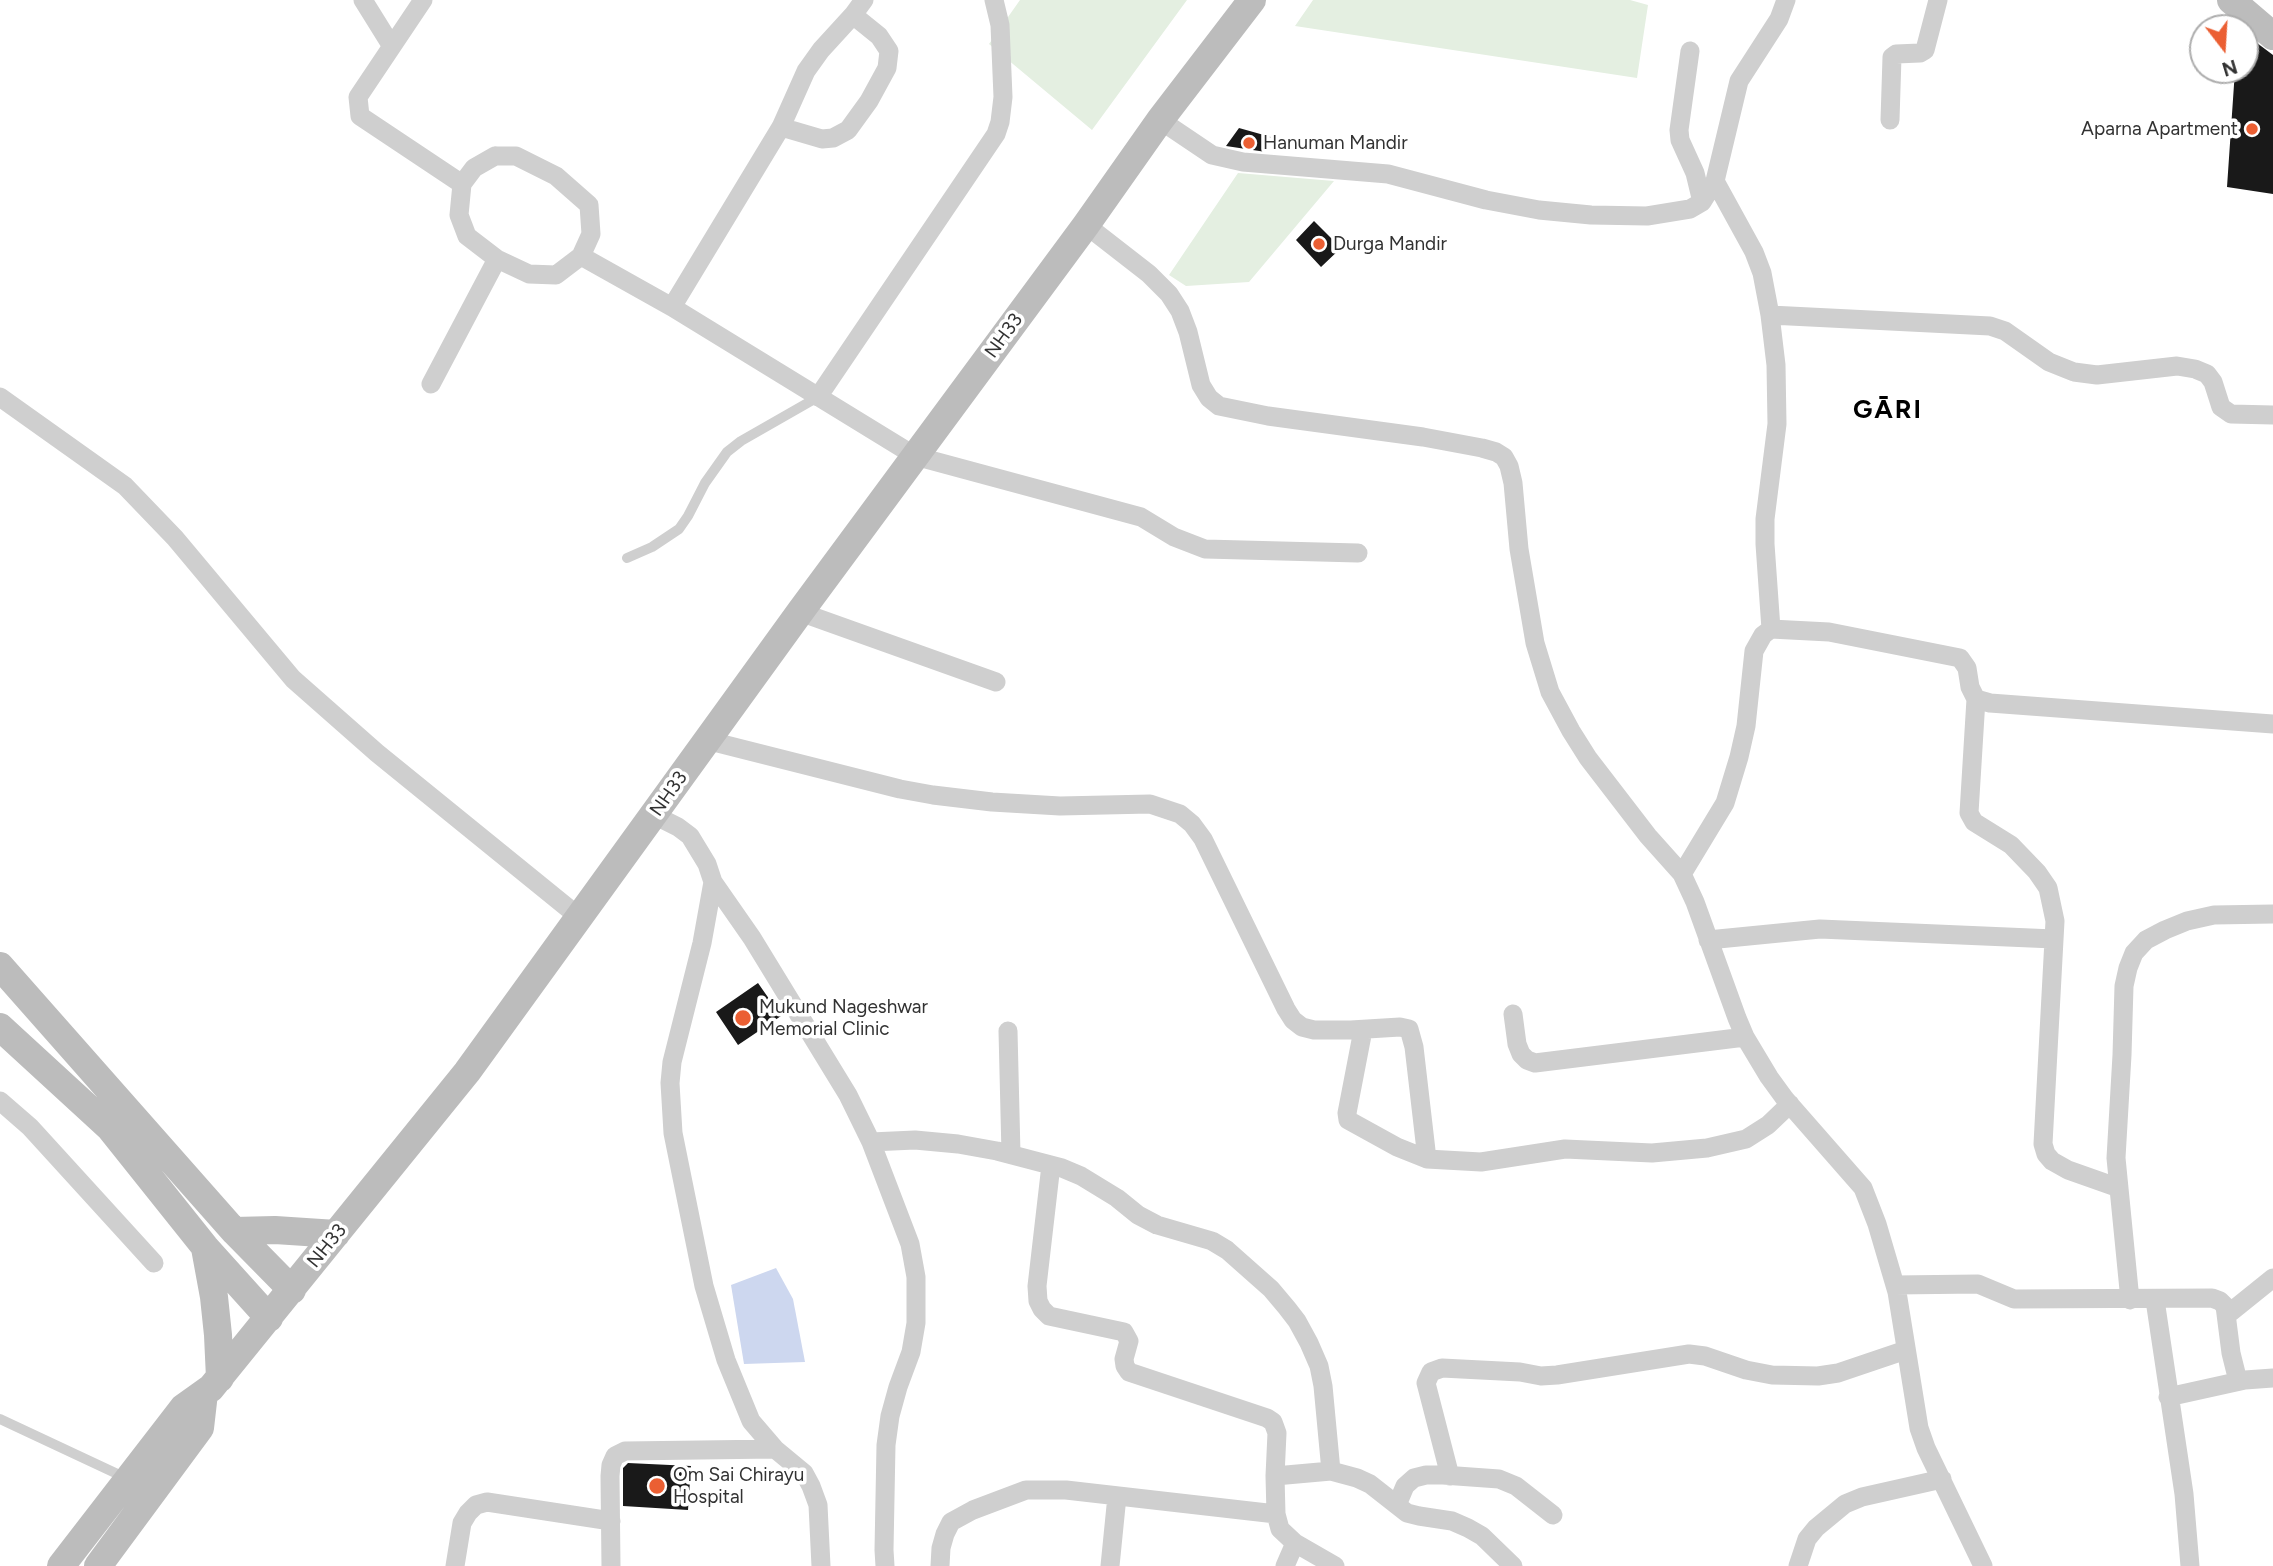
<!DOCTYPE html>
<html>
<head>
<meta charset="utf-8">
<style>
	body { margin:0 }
	#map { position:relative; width:2273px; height:1566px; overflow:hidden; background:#fff; font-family:Figtree,sans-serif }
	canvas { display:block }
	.north { position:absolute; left:2189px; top:14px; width:70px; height:70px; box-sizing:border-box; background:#fff; border:2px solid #adadad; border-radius:50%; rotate:163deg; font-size:19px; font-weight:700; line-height:28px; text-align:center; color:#323232 }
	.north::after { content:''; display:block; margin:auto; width:24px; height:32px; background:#eb5f33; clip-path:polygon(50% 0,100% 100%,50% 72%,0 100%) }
</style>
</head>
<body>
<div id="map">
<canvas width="2273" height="1566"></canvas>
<div class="north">N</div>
</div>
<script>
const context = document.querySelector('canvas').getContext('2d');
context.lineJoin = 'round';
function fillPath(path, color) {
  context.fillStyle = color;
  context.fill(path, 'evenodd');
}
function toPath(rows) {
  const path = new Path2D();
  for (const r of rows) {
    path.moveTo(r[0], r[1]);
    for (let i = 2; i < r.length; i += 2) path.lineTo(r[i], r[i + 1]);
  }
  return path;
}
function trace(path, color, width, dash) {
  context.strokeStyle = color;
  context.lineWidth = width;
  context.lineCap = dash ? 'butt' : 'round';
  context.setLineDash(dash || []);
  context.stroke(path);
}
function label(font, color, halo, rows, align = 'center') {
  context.font = font + ' Figtree,sans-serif';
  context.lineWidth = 7;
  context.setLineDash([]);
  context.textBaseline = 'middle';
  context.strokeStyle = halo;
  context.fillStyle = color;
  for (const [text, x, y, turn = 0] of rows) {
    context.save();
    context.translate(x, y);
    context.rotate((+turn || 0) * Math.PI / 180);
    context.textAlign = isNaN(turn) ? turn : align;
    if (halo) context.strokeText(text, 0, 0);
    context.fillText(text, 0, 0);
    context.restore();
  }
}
const green = toPath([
	[1020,0,1187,0,1092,130,989,44],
	[1313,0,1630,0,1648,5,1637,78,1295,26],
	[1238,173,1334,181,1249,282,1186,286,1169,275]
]);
const water = toPath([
	[776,1268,793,1299,805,1362,744,1364,731,1285]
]);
const building = toPath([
	[2245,34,2273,55,2273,194,2227,187,2235,70,2245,70],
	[1239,128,1271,137,1266,152,1226,146],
	[1314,221,1341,248,1321,267,1296,240],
	[758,983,781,1016,738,1045,716,1012],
	[628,1463,691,1466,688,1510,623,1506,623,1468]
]);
const lane = toPath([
	[627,558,652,547,679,529,688,516,705,483,727,452,741,441,818,397],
	[0,1419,126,1478]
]);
const street = toPath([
	[363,0,391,45],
	[423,0,358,97,360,116,462,184],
	[853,15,864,0],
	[1690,51,1679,130,1680,140,1695,173,1702,202],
	[1160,120,1212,155,1243,162,1388,174,1486,200,1539,210,1591,215,1647,216,1690,209,1702,202,1715,181,1739,81,1779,19,1786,0],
	[1890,120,1892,57,1896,54,1920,53,1925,50,1938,0],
	[495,156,516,156,556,176,589,205,591,234,581,256,556,275,529,274,497,259,467,236,459,215,462,184,474,168,495,156],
	[1715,181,1754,252,1762,273,1770,315,1776,365,1777,424,1765,519,1765,544,1771,629],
	[1086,225,1149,274,1169,294,1180,311,1188,332,1201,385,1209,398,1219,406,1268,416,1423,437,1482,448,1496,452,1504,457,1509,466,1513,483,1519,549,1535,643,1550,692,1571,731,1588,758,1648,836,1682,874,1695,902,1737,1018,1745,1037,1769,1077,1785,1099,1863,1188,1877,1224,1897,1292,1919,1428,1926,1448,1983,1566],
	[581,256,672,307,781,127,806,71,821,50,853,15,879,36,889,51,887,68,869,101,848,130,833,138,822,139,781,127],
	[672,307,915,456,1141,517,1174,537,1205,549,1358,553],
	[1770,315,1990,326,2005,331,2049,362,2074,372,2097,375,2177,366,2195,369,2207,374,2213,382,2221,407,2231,414,2273,415],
	[431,384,497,259],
	[0,397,125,486,175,538,293,679,377,753,579,917],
	[818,397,996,134,1000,122,1003,97,1000,25,994,0],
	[800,612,996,682],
	[1976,699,1969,813,1974,822,2011,845,2037,872,2048,888,2055,921,2043,1144,2046,1154,2052,1161,2068,1170,2119,1188],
	[706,740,900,789,933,795,992,802,1060,806,1150,804,1180,814,1192,824,1203,839,1286,1009,1293,1020,1302,1027,1314,1030,1351,1030,1400,1027,1409,1029,1414,1047,1427,1159],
	[654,815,678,827,690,836,707,864,713,882,702,943,672,1062,670,1083,673,1133,704,1286,726,1360,751,1421,775,1449,804,1473,811,1486,818,1505,821,1566],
	[1682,874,1725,803,1739,757,1746,726,1754,651,1763,635,1771,629,1829,632,1960,658,1967,668,1970,687,1976,699,1990,703,2273,724],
	[713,882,752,938,848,1095,871,1142,910,1244,916,1277,916,1323,911,1352,898,1387,890,1416,886,1445,884,1550,885,1566],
	[1708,940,1820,929,2054,939],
	[1513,1014,1517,1044,1521,1054,1527,1060,1535,1063,1745,1037],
	[1363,1030,1347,1113,1348,1120,1397,1147,1427,1159,1481,1162,1565,1149,1652,1153,1707,1148,1746,1139,1768,1125,1790,1104],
	[1008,1031,1011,1154],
	[0,1101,30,1127,154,1263],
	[871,1142,915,1140,958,1144,997,1151,1062,1168,1081,1176,1117,1198,1138,1215,1157,1225,1212,1241,1227,1250,1271,1289,1287,1308,1297,1321,1309,1343,1319,1366,1323,1386,1331,1471],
	[1051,1165,1037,1286,1038,1301,1042,1309,1049,1316,1124,1332,1129,1341,1124,1359,1125,1366,1129,1372,1267,1418,1273,1422,1277,1433,1275,1476,1331,1471,1357,1478,1370,1484,1407,1513,1419,1516,1452,1521,1468,1528,1482,1536,1513,1566],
	[1895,1285,1978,1284,2014,1299,2212,1298,2220,1301,2225,1306,2231,1353,2238,1381],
	[2130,1300,2116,1158,2122,1055,2124,986,2128,968,2134,953,2146,940,2165,930,2187,921,2214,915,2273,914],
	[2155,1300,2184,1494,2190,1566],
	[2227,1315,2273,1278],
	[2168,1397,2245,1380,2273,1378],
	[1275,1476,1276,1514,1280,1529,1295,1543,1335,1566],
	[1450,1476,1426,1383,1431,1372,1442,1368,1520,1372,1541,1376,1557,1375,1689,1354,1705,1356,1746,1370,1772,1375,1818,1376,1838,1373,1906,1350],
	[1397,1505,1405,1486,1414,1478,1426,1475,1443,1475,1499,1479,1516,1486,1553,1515],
	[455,1566,462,1523,468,1513,476,1505,487,1502,611,1521],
	[611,1566,610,1476,611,1465,615,1456,625,1451,775,1449],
	[940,1566,941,1548,945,1534,951,1522,973,1510,1026,1490,1066,1490,1276,1514],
	[1110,1566,1117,1496],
	[1285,1566,1295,1543],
	[1798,1566,1807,1539,1816,1528,1845,1504,1862,1497,1942,1479]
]);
const secondary = toPath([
	[2231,0,2273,36],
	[0,966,234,1231,292,1290],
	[0,1027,110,1128,205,1247,269,1318],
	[234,1231,275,1230,336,1234],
	[205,1248,214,1297,218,1335,220,1378],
	[61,1566,183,1408,211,1388,467,1072,800,612,1086,225,1160,120,1252,0],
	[98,1566,200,1428,204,1393]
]);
const markers = [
	[2252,129,7,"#eb5f33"],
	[1249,143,7,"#eb5f33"],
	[1319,244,7,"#eb5f33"],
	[743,1018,9,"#eb5f33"],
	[657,1486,9,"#eb5f33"]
];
const poiNames = [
	["Aparna Apartment",2238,129,"right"],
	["Hanuman Mandir",1263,143],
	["Durga Mandir",1333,244],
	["Mukund Nageshwar",759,1007],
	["Memorial Clinic",759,1029],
	["Om Sai Chirayu",673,1475],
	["Hospital",673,1497]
];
const streetNames = [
	["NH33",1004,336,-54],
	["NH33",669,794,-55],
	["NH33",327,1246,-51]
];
const districtNames = [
	["GĀRI",1888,410]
];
fillPath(green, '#e4efe1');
fillPath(water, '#cdd7ef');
fillPath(building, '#191919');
trace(lane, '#cfcfcf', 10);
trace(street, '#cfcfcf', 19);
trace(secondary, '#bcbcbc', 28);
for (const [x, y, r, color] of markers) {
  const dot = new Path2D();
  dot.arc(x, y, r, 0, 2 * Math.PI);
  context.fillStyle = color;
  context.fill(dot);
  trace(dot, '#fff', 2.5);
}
label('19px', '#323232', '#fff', poiNames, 'left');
label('19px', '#323232', '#fff', streetNames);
context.letterSpacing = '2px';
label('bold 26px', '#000', '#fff', districtNames);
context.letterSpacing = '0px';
</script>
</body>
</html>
